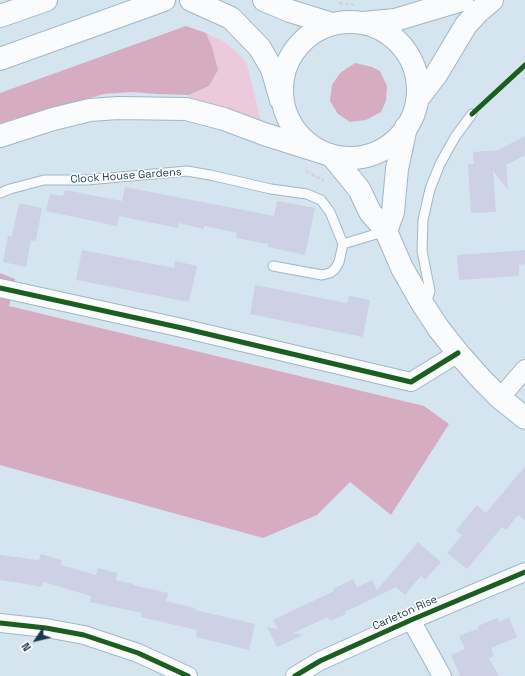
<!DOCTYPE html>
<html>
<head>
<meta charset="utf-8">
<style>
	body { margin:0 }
	#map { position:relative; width:525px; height:676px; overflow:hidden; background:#d5e5f0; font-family:"Space Grotesk",sans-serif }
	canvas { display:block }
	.north { position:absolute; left:16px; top:620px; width:40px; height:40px; -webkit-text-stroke:3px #fff; paint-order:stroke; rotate:235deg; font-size:11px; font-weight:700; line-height:16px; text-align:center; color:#1b394e }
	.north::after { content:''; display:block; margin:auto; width:14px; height:18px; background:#1b394e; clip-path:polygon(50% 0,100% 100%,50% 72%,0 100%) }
</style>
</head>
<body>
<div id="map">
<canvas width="525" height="676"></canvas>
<div class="north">N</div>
</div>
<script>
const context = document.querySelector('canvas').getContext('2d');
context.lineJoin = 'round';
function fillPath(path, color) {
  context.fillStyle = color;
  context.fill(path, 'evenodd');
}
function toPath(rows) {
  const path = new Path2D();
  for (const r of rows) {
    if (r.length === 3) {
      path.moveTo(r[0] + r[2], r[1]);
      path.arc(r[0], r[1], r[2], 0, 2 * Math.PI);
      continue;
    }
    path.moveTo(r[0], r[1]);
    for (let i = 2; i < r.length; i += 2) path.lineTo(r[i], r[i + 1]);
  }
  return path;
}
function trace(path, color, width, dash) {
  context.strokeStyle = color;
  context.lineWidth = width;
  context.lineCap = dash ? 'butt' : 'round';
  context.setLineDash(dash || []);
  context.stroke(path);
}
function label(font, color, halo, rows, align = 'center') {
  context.font = font + ' "Space Grotesk",sans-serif';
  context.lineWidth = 3;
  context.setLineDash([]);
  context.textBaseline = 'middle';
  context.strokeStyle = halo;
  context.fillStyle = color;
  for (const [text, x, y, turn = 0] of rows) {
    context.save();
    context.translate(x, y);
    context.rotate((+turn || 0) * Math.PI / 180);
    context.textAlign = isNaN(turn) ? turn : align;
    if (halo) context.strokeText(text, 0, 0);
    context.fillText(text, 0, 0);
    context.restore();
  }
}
const green = toPath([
	[206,33,223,41,236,51,247,64,261,121,233,110,187,102,189,95,209,86,212,47]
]);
const forest = toPath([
	[186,26,206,33,212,47,218,70,209,86,189,95,158,94,131,92,104,94,0,123,0,93],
	[355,63,372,67,380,71,387,86,386,101,381,112,366,120,350,122,338,114,330,101,332,85,340,73],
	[0,273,15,279,9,306,424,406,449,424,391,515,350,482,317,515,263,538,0,465]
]);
const building = toPath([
	[525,136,525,155,506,165,508,190,493,171,496,212,471,213,468,164,474,164,473,152,498,150],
	[125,187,274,216,277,201,315,208,305,255,268,247,268,244,236,238,237,233,204,226,204,229,178,223,178,228,119,216,117,226,46,211,50,194,63,196,65,190,122,201],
	[19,203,42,208,36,241,31,240,26,267,3,262,8,236,12,236],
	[82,250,174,268,175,261,197,266,189,302,76,280],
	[525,250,525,264,519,265,519,276,459,280,457,255],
	[255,285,347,303,349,296,370,300,363,337,250,314],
	[525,466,525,520,518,515,506,530,502,527,467,569,447,553,462,535,456,530,477,505,486,513],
	[418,542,441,562,425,580,421,576,405,595,396,587,345,612,346,614,330,621,328,617,293,633,303,635,277,647,267,627,278,629,273,620,334,591,333,589,353,579,357,587,372,580,377,590],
	[41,554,62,560,61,565,96,575,98,568,117,573,116,580,133,584,133,585,168,593,166,601,195,608,195,610,255,624,249,650,196,637,197,630,141,617,142,613,90,602,91,596,43,582,41,587,33,585,0,580,0,555,39,560],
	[509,617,517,637,491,648,494,656,489,658,499,676,460,676,451,655,465,649,459,636,479,628,478,626,497,618,499,622]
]);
const path = toPath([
	[339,3,354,5],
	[306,171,324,181]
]);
const service = toPath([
	[0,193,10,189,44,180,87,180,187,171,210,175,271,189,307,194,321,200,330,212,343,244,386,231],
	[273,266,322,275,330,273,335,269,339,262,343,244],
	[422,303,428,297,430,291,422,251,423,220,430,189,440,164,455,137,472,114]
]);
const minor = toPath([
	[0,288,182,328,411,382,458,353],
	[500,398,525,369],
	[411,620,442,676],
	[0,623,46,628,84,635,138,653,188,676],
	[295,676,320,661,411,620,525,572]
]);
const secondary = toPath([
	[191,0,231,18,260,48,272,69,281,100],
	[264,0,290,11,332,24],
	[333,157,359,189,370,212,386,231,402,268,422,303,439,329,458,353,482,380,500,398,525,418],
	[386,231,393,212,397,169,406,127]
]);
const primary = toPath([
	[350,90,68],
	[363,23,395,20,462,0],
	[419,97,436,75,466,25,479,11,492,0]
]);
const motorway = toPath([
	[0,16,46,0],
	[0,59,164,0],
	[0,136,53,119,90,110,118,108,186,109,224,119,264,134,321,152]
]);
const cycleway = toPath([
	[472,114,525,65],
	[0,288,182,328,411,382,458,353],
	[0,623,46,628,84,635,138,653,188,676],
	[295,676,320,661,411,620,525,572]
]);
const streetNames = [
	["Clock House Gardens",126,176,-4],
	["Carleton Rise",405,613,-24]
];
fillPath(green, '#ebcbdb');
fillPath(forest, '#d6acc0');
fillPath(building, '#ced0e4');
trace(service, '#a1b6c5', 11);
trace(minor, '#a1b6c5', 20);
trace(secondary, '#a1b6c5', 24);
trace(primary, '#a1b6c5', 24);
trace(motorway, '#a1b6c5', 24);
trace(path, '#cfd5d8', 2.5, [4, 2]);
trace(service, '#f9fbfd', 9);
trace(minor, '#f9fbfd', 18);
trace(secondary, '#f9fbfd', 22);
trace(primary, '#f9fbfd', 22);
trace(motorway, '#f9fbfd', 22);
trace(cycleway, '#1b5e20', 5);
label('11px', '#1b394e', '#fff', streetNames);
</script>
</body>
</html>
